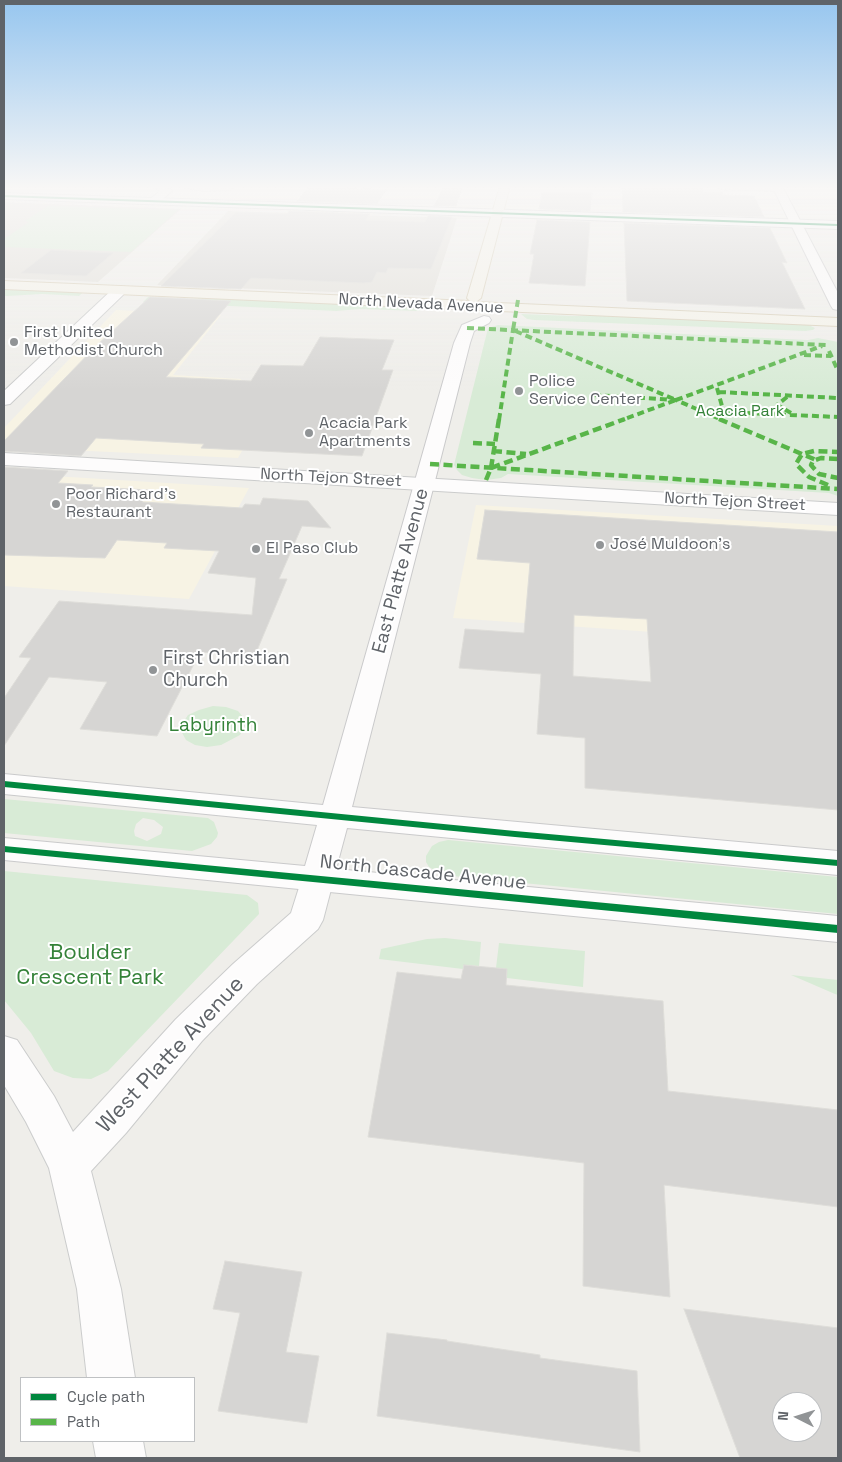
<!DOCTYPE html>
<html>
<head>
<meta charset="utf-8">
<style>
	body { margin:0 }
	#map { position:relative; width:842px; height:1462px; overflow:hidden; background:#efeeea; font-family:"Space Grotesk",sans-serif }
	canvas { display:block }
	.frame { position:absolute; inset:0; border:5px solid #5f6368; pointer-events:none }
	.legend { position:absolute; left:20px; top:1377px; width:175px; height:65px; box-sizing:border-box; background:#fff; border:1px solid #bfc1c3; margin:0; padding:6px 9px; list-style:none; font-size:15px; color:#5f6368 }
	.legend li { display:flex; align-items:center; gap:10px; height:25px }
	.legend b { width:25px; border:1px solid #bfc1c3 }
	.north { position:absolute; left:772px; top:1392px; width:50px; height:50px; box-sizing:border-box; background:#fff; border:1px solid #bfc1c3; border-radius:50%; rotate:275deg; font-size:14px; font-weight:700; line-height:20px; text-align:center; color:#5f6368 }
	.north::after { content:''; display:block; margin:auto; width:18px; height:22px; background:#919496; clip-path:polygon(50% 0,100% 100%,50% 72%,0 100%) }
</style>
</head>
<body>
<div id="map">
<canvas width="842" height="1462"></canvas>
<div class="frame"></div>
<ul class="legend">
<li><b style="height:6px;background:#00873e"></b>Cycle path</li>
<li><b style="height:6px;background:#58b549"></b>Path</li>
</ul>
<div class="north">N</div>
</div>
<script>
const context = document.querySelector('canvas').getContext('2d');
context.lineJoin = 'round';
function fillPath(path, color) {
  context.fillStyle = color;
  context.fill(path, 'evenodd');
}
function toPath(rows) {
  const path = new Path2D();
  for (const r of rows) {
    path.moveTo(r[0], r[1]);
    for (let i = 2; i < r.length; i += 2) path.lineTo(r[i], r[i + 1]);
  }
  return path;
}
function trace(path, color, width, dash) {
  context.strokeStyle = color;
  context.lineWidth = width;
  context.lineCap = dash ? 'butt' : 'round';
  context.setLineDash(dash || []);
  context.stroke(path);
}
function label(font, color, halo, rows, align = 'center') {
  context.font = font + ' "Space Grotesk",sans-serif';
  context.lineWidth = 4;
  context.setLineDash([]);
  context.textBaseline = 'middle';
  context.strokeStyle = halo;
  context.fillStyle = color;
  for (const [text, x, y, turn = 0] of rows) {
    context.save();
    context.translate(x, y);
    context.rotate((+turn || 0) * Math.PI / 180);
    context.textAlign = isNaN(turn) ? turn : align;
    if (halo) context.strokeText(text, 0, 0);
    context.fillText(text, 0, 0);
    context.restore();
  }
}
const commercial = toPath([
	[116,310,221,315,173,375,241,379,234,391,273,395,238,458,4,447,4,428],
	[4,473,249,488,189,599,4,586],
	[476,505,838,526,838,645,453,618]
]);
const education = toPath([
	[4,202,181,209,98,282,4,278],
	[228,211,457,218,432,296,157,285]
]);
const green = toPath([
	[48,206,178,210,131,252,4,247,4,239,29,222,25,221],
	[4,288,84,291,79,296,42,294,8,296,4,296],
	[148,297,189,299,222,297,414,307,419,308,420,311,360,309,336,311,143,302],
	[521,314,575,316,600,315,809,325,815,328,813,330,805,331,534,320,527,319],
	[498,325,808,340,818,338,838,342,838,496,829,493,508,474,501,478,486,480,472,478,462,475,457,470,454,465,488,328],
	[213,706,226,707,238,711,244,718,245,726,240,735,221,745,207,747,195,745,186,740,181,731,182,724,188,715,199,710],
	[4,799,208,818,214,822,218,833,217,837,211,844,192,851,4,833],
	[143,818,154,820,163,827,161,834,147,841,135,836,134,831,136,824],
	[448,840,838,877,838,914,442,875,429,867,426,862,426,856,432,846,439,842],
	[4,871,247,895,258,903,259,914,108,1071,91,1079,73,1078,54,1071,31,1033,4,1000],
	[445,938,481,942,479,966,464,965,463,969,379,959,381,949,427,939],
	[499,943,585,951,583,987,507,978,507,969,496,968],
	[791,975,838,980,838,995,835,994]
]);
const building = toPath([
	[444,186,463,186,456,206,434,206,444,186],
	[622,186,702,186,703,192,722,192,723,195,754,196,764,217,623,212,622,186],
	[309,187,386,190,377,204,297,201,309,187],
	[542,193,592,193,590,211,539,209,542,193],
	[289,211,370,214,366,220,425,222,428,216,452,217,431,269,388,268,386,273,377,272,372,282,364,283,251,278,241,289,161,286,236,212,287,214,289,211],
	[537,220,590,222,585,286,529,283,534,254,530,254,537,220],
	[624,223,770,228,787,263,782,262,805,309,627,301,624,223],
	[51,250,113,253,86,276,21,273,51,250],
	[150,297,231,301,166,377,251,381,261,365,303,366,320,337,394,340,382,370,393,370,362,456,201,448,204,444,96,438,81,456,4,451,4,441,98,344,150,297],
	[4,467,68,471,58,483,93,485,91,487,150,490,142,502,242,508,245,504,260,505,263,498,308,501,331,528,302,526,279,579,287,579,253,660,248,658,248,656,201,652,197,662,195,662,157,736,80,729,107,682,49,677,4,746,4,698,31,658,19,657,59,601,252,615,256,578,208,573,219,551,164,548,167,543,117,540,105,558,4,555,4,467],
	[485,510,838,532,838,810,585,788,585,738,537,734,541,674,459,668,465,629,524,633,530,563,477,559,485,510],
	[574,615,647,619,651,682,573,676,574,615],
	[464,965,507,969,506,985,663,1001,668,1091,838,1110,838,1207,664,1185,670,1297,583,1286,584,1163,368,1137,397,972,461,979,464,965],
	[225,1261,302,1272,286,1352,319,1356,307,1423,218,1411,240,1313,213,1309,225,1261],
	[684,1309,838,1328,838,1458,740,1458,684,1309],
	[782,1402,812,1402,812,1432,782,1432,782,1402],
	[387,1333,447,1340,447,1341,540,1355,540,1358,637,1371,640,1452,377,1416,387,1333]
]);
const minor = toPath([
	[152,186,165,186,172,191,158,203,150,203,148,201,150,199,160,191,152,186],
	[184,186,234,186,235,187,230,190,204,191,185,188,184,186],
	[715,186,782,186,783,188,778,191,720,189,715,186],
	[318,866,329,870,334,878,323,920,318,929,257,984,202,1041,126,1133,91,1171,121,1289,135,1378,87,1378,77,1289,49,1168,26,1122,4,1085,4,1036,17,1040,54,1096,73,1132,176,1019,233,964,291,913,302,878,307,870,318,866],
	[93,1441,143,1441,146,1458,96,1458,93,1441]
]);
const tertiary = toPath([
	[4,193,838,221,838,229,4,199,4,193],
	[120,286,125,287,127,290,125,293,10,404,4,405,4,391,115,287,120,286],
	[4,453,838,503,838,515,4,465,4,453]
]);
const secondary = toPath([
	[772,186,782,186,838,293,838,310,833,309,831,306,772,186],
	[484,316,489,317,491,320,489,323,474,331,470,343,352,807,838,851,838,875,347,828,336,869,838,916,838,942,4,860,4,838,305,866,317,825,4,794,4,774,323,805,454,343,462,325,484,316]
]);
const primary = toPath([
	[500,186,510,186,481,298,476,302,838,318,838,326,4,289,4,281,470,301,467,298,500,186]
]);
const quietFar1 = toPath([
	[518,300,513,330,676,400,622,420],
	[467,328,826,345],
	[829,351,838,371],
	[804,355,831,356],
	[717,388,725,417],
	[719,392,838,398],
	[594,395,676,400,722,420],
	[787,397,777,405,791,413],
	[676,400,822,346],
	[724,412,838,417],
	[499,420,513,330]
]);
const quiet = toPath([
	[719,419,816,460],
	[473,443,495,444],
	[493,451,526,454],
	[838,459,821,458,813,461,811,465,819,474,838,478],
	[430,464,838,489],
	[491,468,499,419],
	[486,480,491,468,625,419],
	[828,485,809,477,796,464,802,454,814,451,838,452]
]);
const cycleway = toPath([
	[4,195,838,224,838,226,4,197,4,195],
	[4,781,515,831,838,860,838,866,515,837,4,787,4,781],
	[4,846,838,925,838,933,4,852,4,846]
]);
const markers = [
	[14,342,5,"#919496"],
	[519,391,5,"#919496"],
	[309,433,5,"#919496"],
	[56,504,5,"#919496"],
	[600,545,5,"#919496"],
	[256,549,5,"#919496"],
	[153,670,5,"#919496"]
];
const farStreetnames = [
	["North Nevada Avenue",421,304,3],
	["North Tejon Street",331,478,3],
	["North Tejon Street",735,502,3]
];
const farPoinames = [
	["First United",24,333],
	["Methodist Church",24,351],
	["Police",529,382],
	["Service Center",529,400],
	["Acacia Park",319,424],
	["Apartments",319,442],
	["Poor Richard's",66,495],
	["Restaurant",66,513],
	["José Muldoon's",610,545],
	["El Paso Club",266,549]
];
const farParknames = [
	["Acacia Park",740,412]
];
const streetNames = [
	["East Platte Avenue",401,571,-75],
	["North Cascade Avenue",423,873,6]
];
const poiNames = [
	["First Christian",163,659],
	["Church",163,681]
];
const parkNames = [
	["Labyrinth",213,726]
];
const nearParknames = [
	["Boulder",90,953],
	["Crescent Park",90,978]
];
const nearStreetnames = [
	["West Platte Avenue",171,1055,-47]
];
fillPath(commercial, '#f7f3e4');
fillPath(education, '#e2e0da');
fillPath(green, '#d8ebd6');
fillPath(building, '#d6d5d3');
trace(building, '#deddd9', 1);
trace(minor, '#cbcccc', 2);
trace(tertiary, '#cbcccc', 2);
trace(secondary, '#cacacb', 2);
trace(primary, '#d7ceb8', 2);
fillPath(minor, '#fdfcfc');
fillPath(tertiary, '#fdfcfc');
fillPath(secondary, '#fdfcfc');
fillPath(primary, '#f4f2e9');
trace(quietFar1, '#58b549', 4, [7, 4]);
trace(quiet, '#58b549', 4.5, [9, 4.5]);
fillPath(cycleway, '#00873e');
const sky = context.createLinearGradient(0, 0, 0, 390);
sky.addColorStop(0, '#97c6ef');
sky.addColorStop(0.48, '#f8f7f6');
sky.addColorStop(1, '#f8f7f600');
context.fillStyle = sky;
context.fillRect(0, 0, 842, 390);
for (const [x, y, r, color] of markers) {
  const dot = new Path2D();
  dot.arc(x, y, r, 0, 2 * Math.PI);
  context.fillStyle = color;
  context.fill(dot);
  trace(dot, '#fff', 2);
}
label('16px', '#5f6368', '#fff', farStreetnames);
label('16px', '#5f6368', '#fff', farPoinames, 'left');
label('16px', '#348238', '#fff', farParknames);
label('19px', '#5f6368', '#fff', streetNames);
label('19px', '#5f6368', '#fff', poiNames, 'left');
label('19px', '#348238', '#fff', parkNames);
label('22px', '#348238', '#fff', nearParknames);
label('22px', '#5f6368', '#fff', nearStreetnames);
</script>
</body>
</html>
